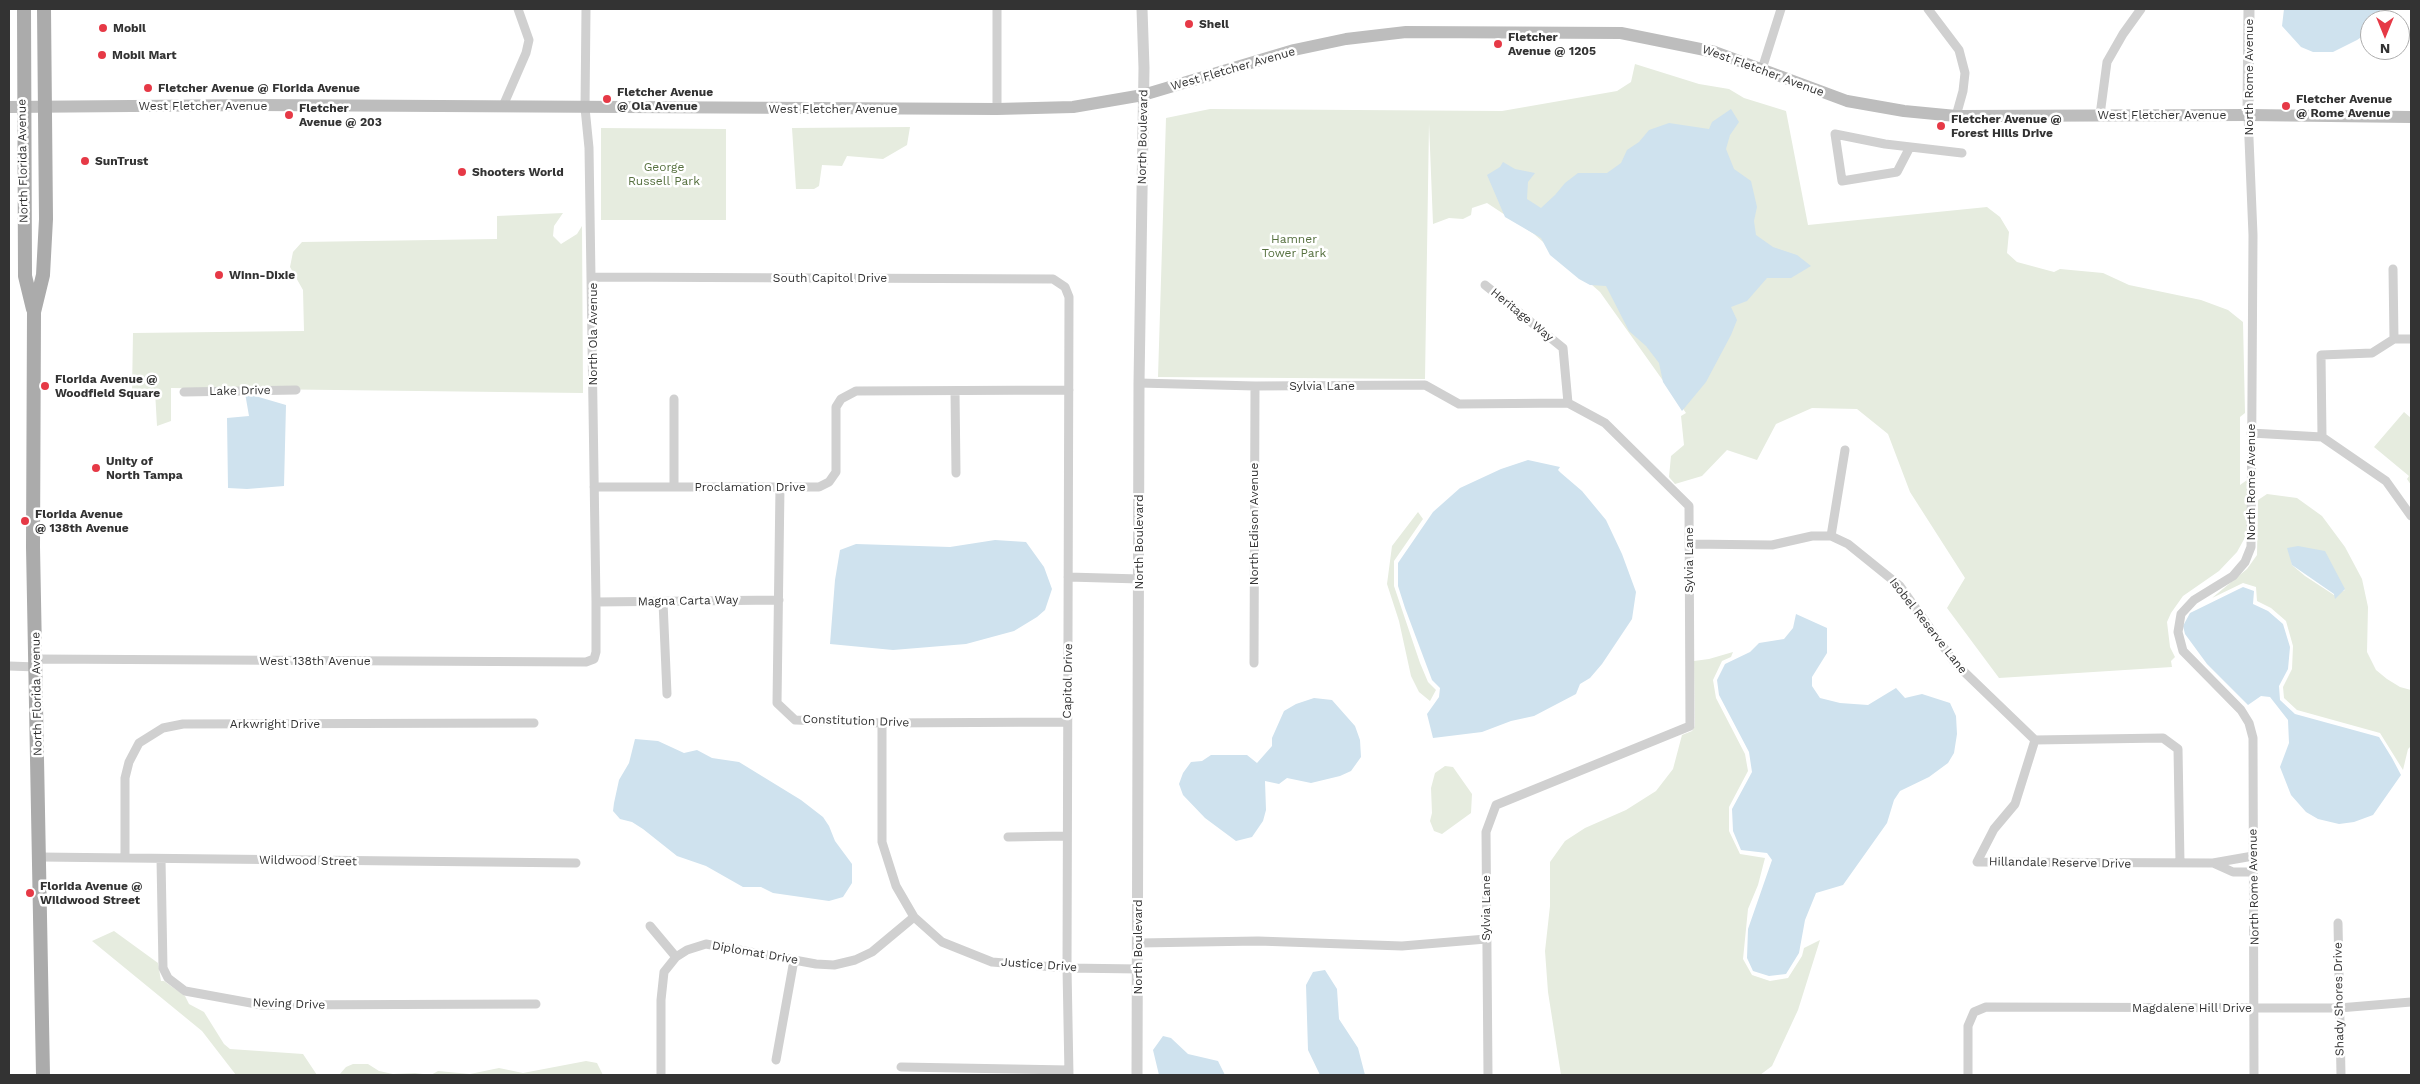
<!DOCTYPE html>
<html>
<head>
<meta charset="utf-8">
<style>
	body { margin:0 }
	#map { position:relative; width:2420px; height:1084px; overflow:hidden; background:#fff; font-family:"Work Sans",sans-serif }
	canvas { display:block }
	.frame { position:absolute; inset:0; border:10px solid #333; pointer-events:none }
	.north { position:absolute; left:2360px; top:10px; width:50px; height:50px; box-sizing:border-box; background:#fff; border:1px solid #adadad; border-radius:50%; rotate:180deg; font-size:14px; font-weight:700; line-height:20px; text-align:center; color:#333 }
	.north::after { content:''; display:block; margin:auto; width:18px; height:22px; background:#e63946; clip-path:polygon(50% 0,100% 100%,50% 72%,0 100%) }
</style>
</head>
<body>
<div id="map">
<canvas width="2420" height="1084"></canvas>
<div class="frame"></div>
<div class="north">N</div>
</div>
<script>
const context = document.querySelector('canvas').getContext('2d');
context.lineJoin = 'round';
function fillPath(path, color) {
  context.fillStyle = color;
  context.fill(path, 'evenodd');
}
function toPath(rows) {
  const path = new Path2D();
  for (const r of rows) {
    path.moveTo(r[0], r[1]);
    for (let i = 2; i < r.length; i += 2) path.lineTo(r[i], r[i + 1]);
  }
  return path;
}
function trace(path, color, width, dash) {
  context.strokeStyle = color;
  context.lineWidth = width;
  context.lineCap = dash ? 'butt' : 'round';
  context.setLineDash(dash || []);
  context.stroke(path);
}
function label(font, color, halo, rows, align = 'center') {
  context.font = font + ' "Work Sans",sans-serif';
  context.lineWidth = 5;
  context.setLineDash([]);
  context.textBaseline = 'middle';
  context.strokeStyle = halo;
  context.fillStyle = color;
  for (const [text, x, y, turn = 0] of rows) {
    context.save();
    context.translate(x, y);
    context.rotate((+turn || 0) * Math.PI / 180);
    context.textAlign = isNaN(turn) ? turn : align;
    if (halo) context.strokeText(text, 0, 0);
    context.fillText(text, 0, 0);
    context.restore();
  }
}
const green = toPath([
	[1635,64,1699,84,1729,89,1744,98,1786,111,1808,225,1987,207,2000,217,2009,232,2007,253,2017,262,2054,272,2060,269,2103,273,2129,285,2201,300,2228,310,2243,322,2245,413,2240,417,2240,485,2247,480,2248,532,2237,552,2219,571,2183,596,2171,613,2167,622,2170,647,2175,657,2171,661,2172,667,1999,678,1947,608,1965,578,1910,492,1888,434,1857,409,1812,408,1776,424,1757,460,1727,450,1702,476,1675,484,1669,477,1671,456,1684,445,1681,416,1686,413,1600,292,1534,234,1487,203,1472,208,1471,215,1463,219,1449,218,1433,224,1429,123,1425,379,1158,377,1166,118,1210,109,1502,111,1617,91,1631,82],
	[910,127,907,145,883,159,847,156,842,166,822,165,819,186,814,189,796,189,792,128],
	[601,128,726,129,726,220,601,220],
	[563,213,554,226,553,236,561,244,577,234,582,226,583,393,171,388,171,421,157,426,155,391,132,392,133,333,304,331,303,290,290,267,293,252,302,242,497,239,497,216],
	[2404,412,2411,418,2411,485,2407,479,2409,476,2374,447],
	[2267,494,2297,498,2322,516,2345,547,2362,579,2368,607,2367,652,2376,670,2387,679,2400,687,2411,690,2411,746,2408,749,2403,770,2380,733,2297,710,2284,698,2283,687,2292,669,2293,646,2286,621,2271,608,2257,601,2256,587,2243,583,2212,598,2247,569,2257,555,2258,500],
	[2290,552,2345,590,2334,595,2305,576,2292,565],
	[1418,512,1423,519,1394,561,1394,586,1420,663,1428,682,1436,690,1430,701,1419,692,1411,676,1399,621,1387,584,1392,546],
	[1733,652,1731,657,1722,661,1713,680,1716,698,1745,754,1748,771,1729,807,1729,831,1740,854,1765,858,1758,885,1748,909,1743,959,1752,975,1770,981,1788,978,1802,956,1804,948,1820,940,1798,1010,1772,1066,1760,1075,1561,1075,1548,992,1545,951,1550,906,1550,862,1565,841,1585,828,1626,810,1656,791,1673,769,1682,735,1692,731,1695,726,1694,661,1709,659],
	[1445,766,1453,767,1472,794,1471,813,1442,834,1434,831,1430,821,1432,813,1431,788,1435,773],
	[114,931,158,963,161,981,164,981,185,996,189,1004,204,1012,224,1044,230,1049,303,1054,317,1075,236,1075,202,1031,92,941],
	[586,1061,597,1063,603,1075,339,1075,346,1067,353,1064,368,1064,379,1071,393,1074,415,1073,431,1075,438,1071,470,1074,499,1068,523,1073]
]);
const water = toPath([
	[2284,9,2381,9,2376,20,2370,20,2370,31,2357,40,2333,52,2313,52,2301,47,2282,26],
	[1731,109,1739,122,1730,135,1726,149,1734,169,1751,181,1757,207,1754,221,1756,235,1773,247,1797,255,1811,266,1791,278,1767,278,1747,301,1731,307,1737,320,1731,335,1706,382,1682,411,1663,382,1659,363,1646,346,1629,331,1606,286,1590,285,1579,279,1550,255,1541,238,1505,217,1487,175,1500,167,1503,162,1515,169,1535,173,1528,182,1527,199,1541,208,1555,195,1565,183,1578,173,1607,173,1621,163,1627,150,1639,142,1649,130,1669,123,1709,129,1712,122],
	[245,393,286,405,284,486,247,489,228,488,227,418,249,416],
	[1528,460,1560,467,1558,470,1561,473,1582,491,1606,520,1622,554,1636,592,1632,619,1602,664,1590,678,1580,684,1576,694,1534,716,1511,721,1482,732,1433,738,1427,714,1439,697,1440,688,1432,680,1405,608,1398,586,1398,563,1433,512,1460,488,1501,469],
	[995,540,1026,542,1044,567,1052,589,1045,610,1037,617,1014,631,966,644,893,650,830,644,835,580,840,550,856,544,950,547],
	[2298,546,2325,551,2345,589,2335,599,2334,594,2292,565,2287,548],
	[2243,587,2254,591,2253,604,2268,611,2283,624,2290,647,2288,669,2279,686,2280,700,2295,714,2379,737,2392,758,2401,775,2373,815,2354,822,2339,824,2318,819,2306,812,2291,795,2280,767,2289,743,2288,720,2270,697,2261,696,2248,705,2207,664,2185,634,2183,626,2190,613],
	[1796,614,1827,628,1827,653,1812,677,1812,686,1820,698,1840,703,1868,705,1896,688,1905,698,1922,694,1950,703,1956,716,1957,734,1954,753,1948,763,1929,777,1900,791,1894,800,1887,823,1843,885,1816,893,1805,920,1799,953,1786,974,1769,976,1753,971,1747,958,1748,929,1772,860,1767,853,1741,850,1733,831,1732,809,1752,772,1749,752,1719,695,1717,680,1725,664,1750,652,1759,643,1784,639,1793,628],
	[1314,698,1332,700,1355,726,1360,740,1361,757,1351,771,1340,776,1311,783,1287,778,1279,784,1265,781,1266,810,1263,821,1252,837,1236,841,1205,818,1183,795,1179,784,1183,773,1191,762,1202,761,1211,755,1247,755,1257,763,1272,746,1272,738,1284,711,1296,704],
	[635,739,658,741,684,753,697,750,712,758,739,762,801,800,823,817,829,826,835,841,852,864,852,883,843,897,829,901,773,893,761,887,743,887,706,866,677,856,643,829,632,822,620,819,613,811,614,803,619,780,629,763],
	[1325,970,1337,989,1339,1019,1358,1048,1365,1075,1320,1075,1308,1050,1306,985,1313,972],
	[1163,1036,1171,1038,1188,1054,1218,1061,1225,1075,1159,1075,1153,1050]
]);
const minor = toPath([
	[1928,9,1959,50,1965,73,1963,91,1956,116],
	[1762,69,1781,9],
	[503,106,526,53,529,40,518,9],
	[997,109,997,9],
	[2100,115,2107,62,2123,34,2141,9],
	[2248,115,2253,235,2251,547,2245,562,2233,576,2194,600,2181,614,2178,632,2183,651,2241,710,2249,723,2253,738,2254,1075],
	[1910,147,1897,172,1842,181,1835,134,1885,144,1962,153],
	[2393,269,2394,339],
	[592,277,1053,279,1065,287,1069,297,1067,968,1069,1075],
	[1485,285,1563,348,1568,403],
	[1139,383,1255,386,1425,385,1459,404,1568,403,1605,423,1689,506,1690,726,1496,805,1486,832,1488,1075],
	[955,391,956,473],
	[184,392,296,390],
	[674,399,674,487],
	[2251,433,2322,437,2386,481,2411,516],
	[2322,437,2321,355,2372,353,2394,339,2411,339],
	[594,487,819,487,829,482,836,472,836,407,841,399,856,391,1069,390],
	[780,487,777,703,795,720,882,723,1067,722],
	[1831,536,1845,450],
	[1689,544,1772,545,1812,536,1831,536,1848,544,1900,586,1955,663,2035,740],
	[1068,577,1140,579],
	[596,602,779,600],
	[663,602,667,694],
	[37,659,586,662,594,659,596,652,596,602,589,148,585,108,586,9],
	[1254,663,1255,386],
	[9,666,37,667],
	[882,723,882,842,896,886,914,917,942,942,992,962,1067,968,1139,969],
	[2035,740,2015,804,1994,829,1977,862,2213,863,2253,856],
	[2035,740,2163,738,2178,749,2180,863],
	[1008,837,1067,836],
	[40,857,576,863],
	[125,858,125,778,129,762,139,743,163,728,183,724,534,723],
	[161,859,163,968,168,978,185,991,262,1005,536,1004],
	[2213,863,2233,872,2253,872],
	[2338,923,2341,1075],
	[650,926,676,957],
	[1139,943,1258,941,1402,946,1486,939],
	[776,1060,794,960],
	[901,1067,1069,1070],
	[661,1075,661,1000,664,972,676,957,687,950,706,944,816,964,834,965,855,960,872,952,914,917],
	[1968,1075,1968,1026,1974,1012,1986,1007,2339,1008,2411,1002]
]);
const tertiary = toPath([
	[2248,115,2249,9],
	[1137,1075,1139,383,1144,68,1142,9]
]);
const secondary = toPath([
	[9,107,254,105,997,109,1073,107,1143,95,1294,50,1346,39,1406,32,1621,33,1715,52,1847,101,1904,111,1956,116,2248,115,2411,117]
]);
const primary = toPath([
	[24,9,25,276,33,309],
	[43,1075,33,547,34,312,43,275,46,219,44,9]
]);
const markers = [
	[1189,24,5,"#e63946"],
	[103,28,5,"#e63946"],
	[1498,44,5,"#e63946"],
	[102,55,5,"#e63946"],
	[148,88,5,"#e63946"],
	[607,99,5,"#e63946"],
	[2286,106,5,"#e63946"],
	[289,115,5,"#e63946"],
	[1941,126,5,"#e63946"],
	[85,161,5,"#e63946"],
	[462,172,5,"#e63946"],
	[219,275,5,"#e63946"],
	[45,386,5,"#e63946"],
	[96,468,5,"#e63946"],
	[25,521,5,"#e63946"],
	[30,893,5,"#e63946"]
];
const poiNames = [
	["Shell",1199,24],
	["Mobil",113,28],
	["Fletcher",1508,37],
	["Avenue @ 1205",1508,51],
	["Mobil Mart",112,55],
	["Fletcher Avenue @ Florida Avenue",158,88],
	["Fletcher Avenue",617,92],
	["@ Ola Avenue",617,106],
	["Fletcher Avenue",2296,99],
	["@ Rome Avenue",2296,113],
	["Fletcher",299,108],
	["Avenue @ 203",299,122],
	["Fletcher Avenue @",1951,119],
	["Forest Hills Drive",1951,133],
	["SunTrust",95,161],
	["Shooters World",472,172],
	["Winn-Dixie",229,275],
	["Florida Avenue @",55,379],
	["Woodfield Square",55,393],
	["Unity of",106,461],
	["North Tampa",106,475],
	["Florida Avenue",35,514],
	["@ 138th Avenue",35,528],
	["Florida Avenue @",40,886],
	["Wildwood Street",40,900]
];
const streetNames = [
	["West Fletcher Avenue",1233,69,-16],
	["West Fletcher Avenue",1763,71,20],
	["North Rome Avenue",2249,77,-90],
	["West Fletcher Avenue",203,106],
	["West Fletcher Avenue",833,109],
	["West Fletcher Avenue",2162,115],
	["North Boulevard",1143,137,-89],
	["North Florida Avenue",23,161,-91],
	["South Capitol Drive",830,278],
	["Heritage Way",1522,315,39],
	["North Ola Avenue",593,334,-90],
	["Sylvia Lane",1322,386],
	["Lake Drive",240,391,-1],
	["North Rome Avenue",2251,482,-90],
	["Proclamation Drive",750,487],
	["North Edison Avenue",1254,524,-90],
	["North Boulevard",1139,542,-90],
	["Sylvia Lane",1689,560,-90],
	["Magna Carta Way",688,601,-1],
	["Isobel Reserve Lane",1928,626,52],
	["West 138th Avenue",315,661],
	["Capitol Drive",1068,681,-89],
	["North Florida Avenue",37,694,-91],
	["Constitution Drive",856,721,2],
	["Arkwright Drive",275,724],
	["Wildwood Street",308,861,1],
	["Hillandale Reserve Drive",2060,863,1],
	["North Rome Avenue",2254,887,-91],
	["Sylvia Lane",1486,908,-90],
	["North Boulevard",1138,947,-90],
	["Diplomat Drive",755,953,10],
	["Justice Drive",1039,965,4],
	["Shady Shores Drive",2339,999,-91],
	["Neving Drive",289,1004,2],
	["Magdalene Hill Drive",2192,1008]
];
const parkNames = [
	["George",664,167],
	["Russell Park",664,181],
	["Hamner",1294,239],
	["Tower Park",1294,253]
];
fillPath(green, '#e6ecdf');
fillPath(water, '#cfe2ee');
trace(minor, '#d0d0d0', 9);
trace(tertiary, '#d0d0d0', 11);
trace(secondary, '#bdbdbd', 12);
trace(primary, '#ababab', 14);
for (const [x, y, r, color] of markers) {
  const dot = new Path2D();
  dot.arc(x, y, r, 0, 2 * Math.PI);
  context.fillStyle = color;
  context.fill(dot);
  trace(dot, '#fff', 2);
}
label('bold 12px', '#333', '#fff', poiNames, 'left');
label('12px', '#333', '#fff', streetNames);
label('12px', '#56703f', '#fff', parkNames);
</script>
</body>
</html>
